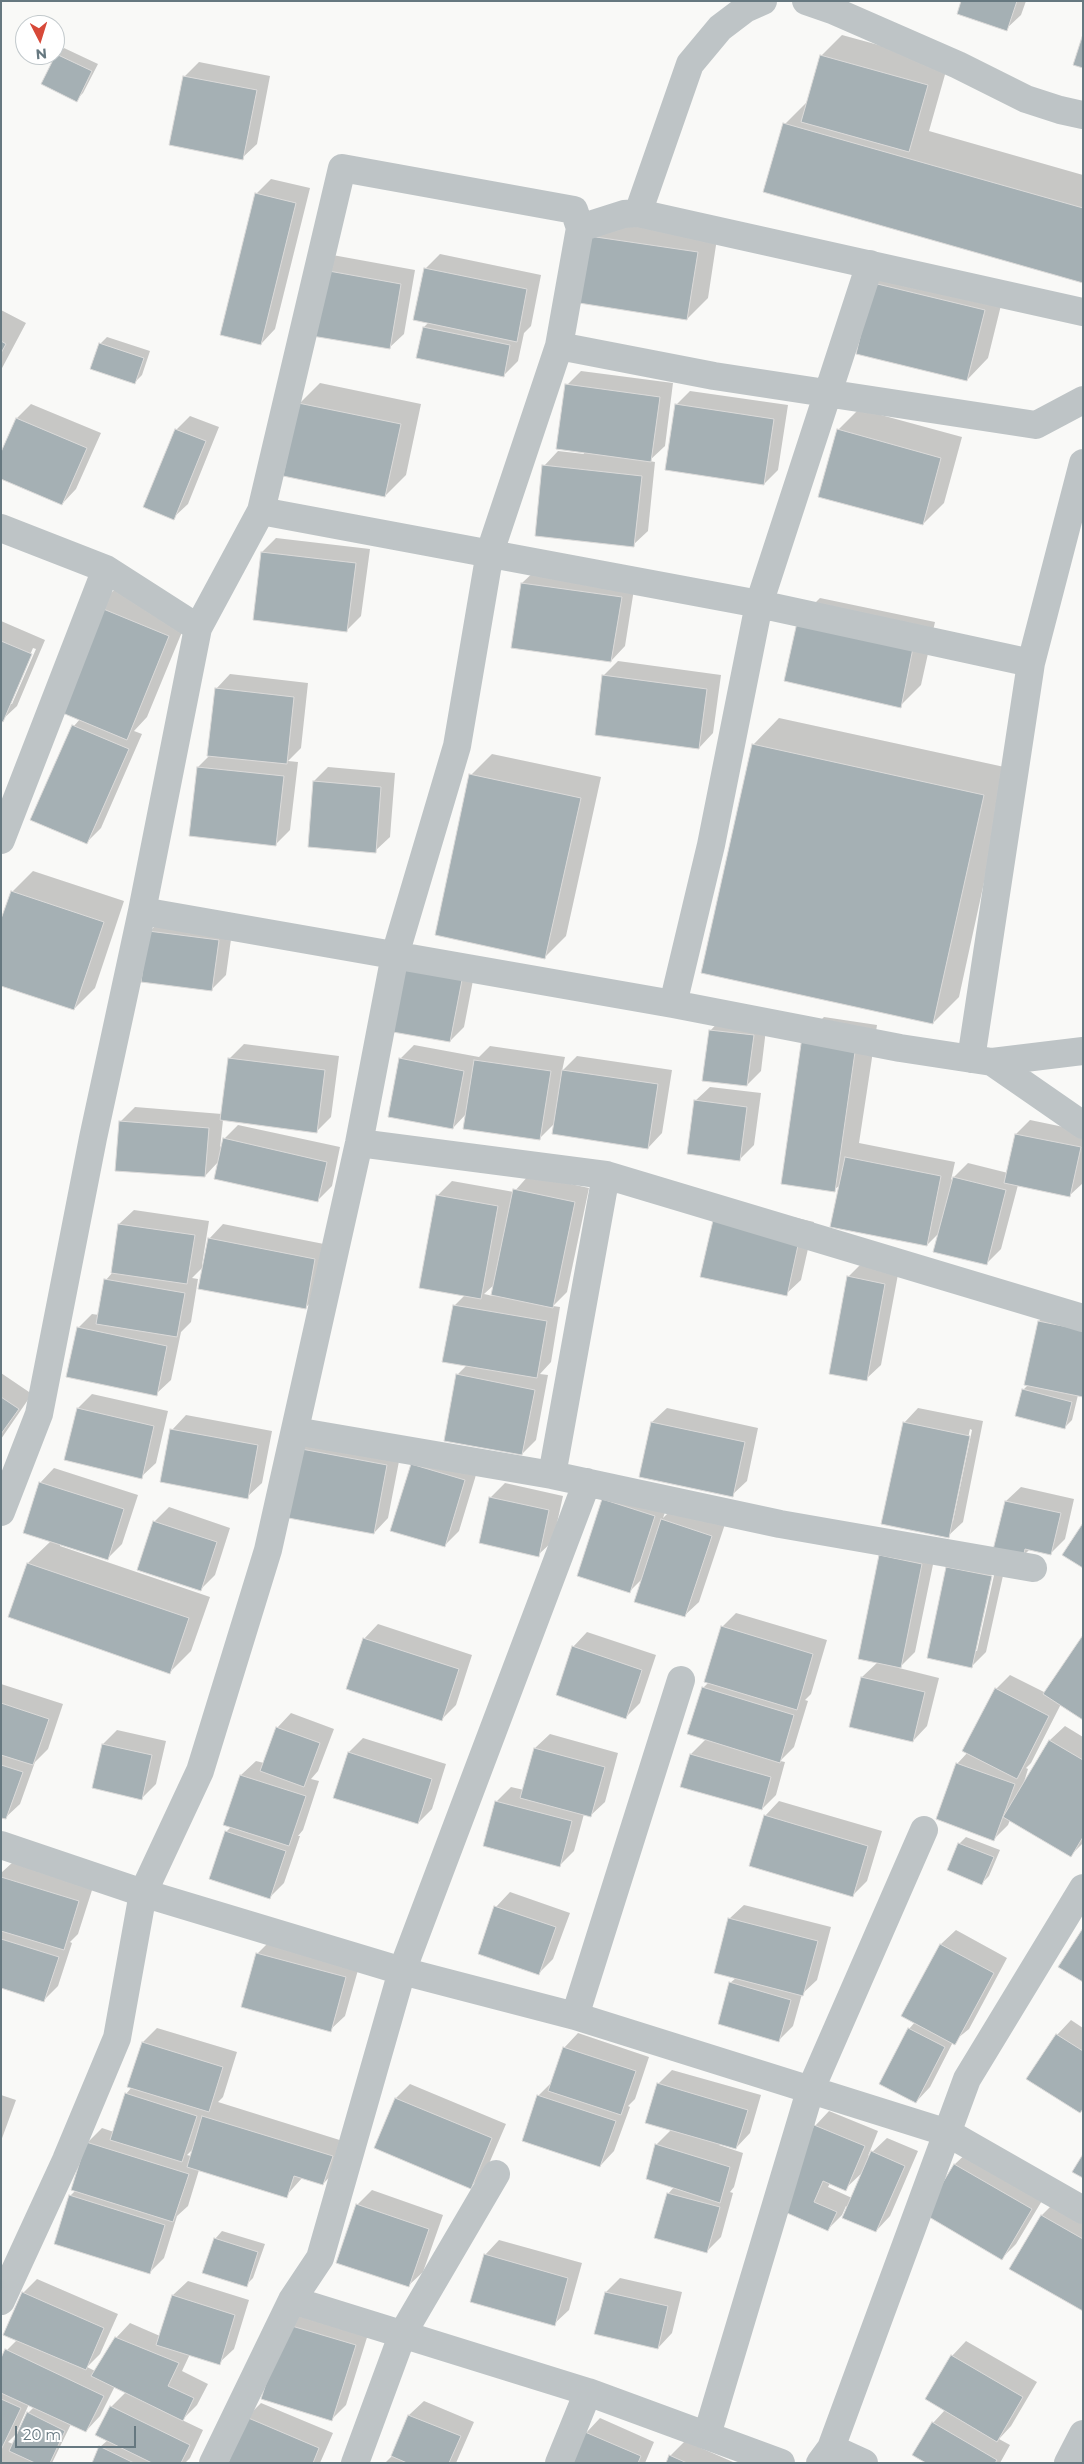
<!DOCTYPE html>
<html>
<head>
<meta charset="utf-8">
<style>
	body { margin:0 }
	#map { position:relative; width:1084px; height:2464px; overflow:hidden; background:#f9f9f7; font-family:Montserrat,sans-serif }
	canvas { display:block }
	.frame { position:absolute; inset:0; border:2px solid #667880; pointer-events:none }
	.north { position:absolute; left:15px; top:15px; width:50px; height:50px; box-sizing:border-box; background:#fff; border:1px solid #c2c9cc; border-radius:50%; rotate:175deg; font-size:14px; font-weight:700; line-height:20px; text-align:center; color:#667880 }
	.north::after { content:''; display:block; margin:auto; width:18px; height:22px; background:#d74939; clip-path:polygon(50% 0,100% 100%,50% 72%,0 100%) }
	.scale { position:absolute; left:15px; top:2426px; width:121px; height:22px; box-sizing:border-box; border:2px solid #667880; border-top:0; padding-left:6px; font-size:15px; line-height:18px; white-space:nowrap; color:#667880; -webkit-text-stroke:4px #fff; paint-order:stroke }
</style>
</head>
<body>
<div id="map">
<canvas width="1084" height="2464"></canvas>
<div class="frame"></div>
<div class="north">N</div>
<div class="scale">20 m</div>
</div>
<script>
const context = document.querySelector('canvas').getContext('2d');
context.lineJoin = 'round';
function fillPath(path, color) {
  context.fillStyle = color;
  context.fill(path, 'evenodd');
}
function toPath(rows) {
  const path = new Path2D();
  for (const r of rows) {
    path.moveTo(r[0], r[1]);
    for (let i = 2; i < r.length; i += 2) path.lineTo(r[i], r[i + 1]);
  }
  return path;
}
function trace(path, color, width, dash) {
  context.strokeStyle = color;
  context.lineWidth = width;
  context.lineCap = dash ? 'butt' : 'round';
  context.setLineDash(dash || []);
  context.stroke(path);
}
const shadow = toPath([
	[963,1,1026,1,1021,15,1006,29],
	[842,35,948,64,929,131,1083,175,1083,282,785,124,809,100,821,56],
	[64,48,98,64,83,93,76,100,57,55],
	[199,62,270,76,257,144,242,158,184,77],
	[271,179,310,188,275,329,261,344,256,194],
	[611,215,718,232,708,298,687,319,590,236],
	[327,254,415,270,404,334,389,348,301,333],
	[440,254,541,275,531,326,524,333,518,361,503,376,424,327,429,322,425,269],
	[895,263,1005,289,988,358,967,380,874,284],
	[1,310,26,323,1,370],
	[107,337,150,351,142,375,135,382,100,344],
	[581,371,673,383,665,446,649,461,655,462,648,531,633,545,544,466,558,451,584,454,567,385],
	[320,383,421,404,406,475,385,496,299,404],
	[690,391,788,405,778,470,764,484,676,405],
	[31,404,101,433,76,489,62,504,17,418],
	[859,409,962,437,944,503,923,524,838,430],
	[190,416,219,427,188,504,173,518,176,430],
	[276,538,370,549,361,616,347,630,262,552],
	[537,569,635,583,625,646,611,661,522,583],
	[118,586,189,615,147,717,134,731,142,734,101,828,86,843,74,726,80,719,97,607],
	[820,598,935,622,921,685,900,706,799,619],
	[1,621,45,640,17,706,2,720],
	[33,648,36,649,12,704,9,704],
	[618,661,721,675,713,733,699,748,603,676],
	[230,674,308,683,301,748,288,761,298,762,290,830,276,844,198,767,210,755,216,689],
	[779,718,1009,768,959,997,933,1023,753,745],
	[492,754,601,777,566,936,545,957,471,775],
	[328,767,395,773,390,837,375,851,314,781],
	[33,871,124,901,95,988,74,1009,12,892],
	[164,917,233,925,226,975,212,989,149,932],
	[476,965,464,1027,450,1041,388,1030],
	[724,1016,767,1021,761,1071,747,1085,710,1031],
	[824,1017,877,1025,859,1143,955,1162,951,1180,968,1163,1008,1173,1016,1134,1030,1120,1083,1131,1083,1183,1070,1195,1018,1185,1001,1249,986,1264,940,1232,927,1245,840,1185,834,1190,803,1038],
	[244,1044,339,1056,331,1117,317,1131,223,1120,220,1148,224,1139,238,1125,340,1147,332,1186,317,1201,219,1161,205,1176,120,1122,135,1107,222,1114,230,1058],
	[414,1045,479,1057,490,1046,565,1057,562,1071,577,1056,672,1070,662,1133,648,1148,555,1123,539,1139,467,1113,453,1128,400,1059],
	[710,1087,761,1093,754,1145,739,1160,695,1101],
	[529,1175,589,1188,567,1292,553,1306,560,1307,551,1362,540,1374,548,1375,536,1440,522,1454,457,1375,467,1365,454,1306,465,1295,437,1196,452,1181,514,1192],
	[495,1284,493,1296,484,1294],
	[730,1202,814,1222,801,1280,786,1294],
	[134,1210,209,1221,202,1265,204,1266,192,1278,198,1279,191,1322,181,1332,171,1380,156,1394,78,1328,92,1314,99,1315,106,1280,112,1273,119,1224],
	[223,1224,329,1245,320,1294,305,1308,209,1239],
	[863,1262,899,1269,881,1365,866,1379,848,1277],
	[1054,1307,1083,1313,1078,1395,1072,1420,1065,1427,1023,1390,1029,1384,1039,1321],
	[1,1373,32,1394,1,1439],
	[92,1394,168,1411,156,1463,141,1477,66,1459,78,1408],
	[667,1408,758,1428,747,1481,732,1495,652,1422],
	[918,1408,983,1421,963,1522,948,1536,904,1423],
	[970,1429,972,1430,953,1521,951,1521],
	[186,1415,272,1431,262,1483,247,1497,172,1430],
	[311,1434,401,1451,388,1518,374,1533,297,1449],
	[412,1464,479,1465,459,1531,445,1545],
	[54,1468,138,1495,122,1544,108,1558,60,1544,60,1546,210,1597,191,1651,170,1672,9,1617,28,1563,51,1541,40,1483],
	[505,1483,563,1496,553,1541,538,1555,490,1498],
	[1021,1487,1074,1499,1065,1539,1050,1554,1030,1549,1023,1556,995,1549,1006,1501],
	[603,1500,669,1501,663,1518,676,1505,726,1521,699,1602,684,1616,643,1578,630,1591],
	[169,1507,230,1528,215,1575,200,1590,154,1522],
	[936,1550,915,1652,899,1668,939,1678,927,1726,913,1741,862,1677,878,1662,881,1556],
	[962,1553,1006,1562,986,1652,972,1666,947,1568],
	[992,1570,995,1571,977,1651,974,1651],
	[736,1613,827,1640,811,1694,805,1700,808,1701,794,1747,780,1761,785,1762,776,1795,762,1809,691,1754,706,1739,703,1688,709,1682,722,1627],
	[378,1624,472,1655,456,1705,442,1719,364,1639],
	[587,1632,656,1655,640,1703,626,1717,573,1647],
	[1010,1675,1046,1693,1061,1704,1031,1763,1026,1768,1028,1769,1024,1782,1050,1740,1065,1726,1083,1737,1083,1843,1071,1855,1010,1820,1008,1825,994,1839,957,1764,968,1752,996,1689],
	[1,1684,63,1704,48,1749,35,1762,20,1804,5,1818,1,1817],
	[291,1713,334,1729,318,1771,311,1779,319,1781,303,1830,298,1836,300,1836,284,1883,270,1897,226,1832,232,1826,225,1824,241,1775,256,1761,264,1763,277,1728],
	[117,1730,166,1741,156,1784,141,1799,103,1744],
	[550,1734,618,1753,605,1802,590,1816,584,1814,574,1851,560,1865,497,1801,511,1787,524,1790,535,1748],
	[363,1738,446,1764,432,1809,418,1823,349,1752],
	[779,1801,882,1831,867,1881,853,1895,765,1816],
	[966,1837,1000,1850,989,1876,982,1883,959,1844],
	[13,1862,93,1887,78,1934,70,1942,72,1943,58,1986,44,2000,1,1987,1,1873],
	[510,1892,570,1913,553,1959,538,1974,496,1907],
	[744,1905,831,1927,817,1980,802,1994,793,2026,779,2040,730,1983,736,1978,729,1919],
	[956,1930,1007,1958,969,2029,953,2042,930,2087,916,2102,909,2029,915,2022,903,2016,941,1944],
	[272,1939,360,1963,345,2016,330,2030,257,1954],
	[1071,2020,1083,2028,1083,2108,1057,2035],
	[157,2028,237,2052,223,2097,218,2102,346,2142,337,2169,323,2184,302,2178,286,2196,199,2170,188,2206,177,2216,164,2258,150,2272,70,2196,76,2190,87,2143,102,2128,114,2132,126,2094,132,2087,143,2042],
	[193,2149,191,2156,187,2155],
	[578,2033,649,2057,635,2099,628,2106,630,2107,614,2151,600,2166,538,2096,553,2081,564,2048],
	[672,2070,761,2095,750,2133,736,2148,720,2143,719,2145,743,2153,734,2187,730,2192,733,2193,721,2237,707,2251,668,2194,674,2187,656,2145,672,2129,658,2084],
	[410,2084,506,2124,485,2173,470,2187,396,2098],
	[1,2095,16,2100,1,2141],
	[829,2111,878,2131,868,2156,887,2138,918,2151,890,2216,876,2231,846,2206,842,2215,828,2229,780,2209,815,2126],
	[864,2171,852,2198,828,2187,830,2183,845,2189],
	[970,2150,1046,2194,1016,2244,1002,2258,926,2214,955,2164],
	[372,2190,443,2215,423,2272,408,2286,357,2205],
	[1056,2201,1083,2216,1083,2310,1011,2268,1042,2215],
	[222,2231,265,2244,253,2278,246,2285,215,2239],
	[499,2240,582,2263,569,2310,554,2324,485,2255],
	[620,2278,682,2292,672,2333,658,2348,606,2292],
	[37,2279,118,2314,100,2354,87,2367,95,2371,116,2338,130,2323,160,2336,173,2295,188,2281,249,2300,234,2349,219,2363,190,2354,182,2371,208,2384,197,2405,182,2420,203,2430,190,2458,185,2463,93,2463,100,2447,108,2440,111,2407,126,2392,115,2386,100,2416,86,2431,71,2424,52,2463,1,2463,1,2361,7,2350,17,2340,23,2293],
	[29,2404,34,2407,28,2413,13,2444,8,2442,18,2432,17,2431],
	[301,2310,369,2331,346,2405,331,2420,263,2398],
	[966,2341,1037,2382,1011,2426,999,2439,1010,2445,1000,2463,929,2463,933,2423,945,2410,952,2356],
	[424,2401,474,2422,456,2463,385,2463,393,2455,409,2415],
	[261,2403,333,2433,320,2463,231,2463,247,2417],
	[600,2418,654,2442,645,2463,573,2463,586,2433],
	[685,2441,733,2462,733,2463,667,2463,670,2456]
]);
const building = toPath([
	[961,1,1017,1,1007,31,957,14,961,1],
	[1083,34,1083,68,1073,65,1083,34],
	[56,54,92,71,77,102,41,84,56,54],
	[820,55,928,85,909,152,801,122,820,55],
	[183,76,257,90,243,160,169,145,183,76],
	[783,123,1083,208,1083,283,763,192,783,123],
	[255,193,296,203,261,345,220,335,255,193],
	[589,236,698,252,687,320,579,303,589,236],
	[312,268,401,284,390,349,300,334,312,268],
	[424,268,527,289,517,342,413,320,424,268],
	[873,283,985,310,967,381,856,354,873,283],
	[423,327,510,345,504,377,416,358,423,327],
	[1,341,6,344,1,353,1,341],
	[99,343,144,358,135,384,90,369,99,343],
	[565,384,660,397,651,462,556,449,565,384],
	[298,403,401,424,385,497,283,476,298,403],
	[675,404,774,419,764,485,665,470,675,404],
	[16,418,87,448,62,505,1,479,1,452,16,418],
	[175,429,206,441,174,520,143,507,175,429],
	[837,429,941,458,923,525,818,497,837,429],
	[542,465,642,476,634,547,535,536,542,465],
	[261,552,356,563,347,632,253,620,261,552],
	[521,583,622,597,611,662,511,648,521,583],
	[96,606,169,636,127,740,53,709,96,606],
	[798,618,914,643,901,708,784,681,798,618],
	[1,641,32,654,3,722,1,721,1,641],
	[602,675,707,689,699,749,595,735,602,675],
	[215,688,294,697,287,764,207,756,215,688],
	[72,725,129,749,87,844,30,820,72,725],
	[752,744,984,795,933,1024,701,973,752,744],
	[197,767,284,776,276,846,189,836,197,767],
	[469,774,581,798,545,959,435,935,469,774],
	[313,781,381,787,376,853,308,847,313,781],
	[11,891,104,922,74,1010,1,986,1,919,11,891],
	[148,931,219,940,212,991,141,982,148,931],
	[399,968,462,980,450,1042,387,1031,399,968],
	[709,1030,754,1035,747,1086,702,1081,709,1030],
	[802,1037,856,1045,835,1192,781,1184,802,1037],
	[228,1058,325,1070,317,1133,220,1120,228,1058],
	[399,1058,464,1071,453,1129,388,1117,399,1058],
	[474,1060,551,1071,540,1140,463,1129,474,1060],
	[562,1070,658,1084,648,1149,552,1134,562,1070],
	[694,1100,747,1107,740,1161,687,1154,694,1100],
	[119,1121,209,1128,205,1177,115,1171,119,1121],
	[1015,1134,1081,1147,1070,1197,1004,1183,1015,1134],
	[223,1138,327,1162,318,1202,214,1179,223,1138],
	[845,1157,941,1176,927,1246,830,1227,845,1157],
	[953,1177,1006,1190,987,1265,933,1252,953,1177],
	[513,1189,575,1202,553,1308,491,1295,513,1189],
	[436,1195,498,1206,481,1299,419,1288,436,1195],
	[714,1216,800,1236,787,1296,700,1277,714,1216],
	[118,1224,195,1235,187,1284,111,1273,118,1224],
	[208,1238,315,1259,306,1309,198,1289,208,1238],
	[847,1276,885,1284,867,1381,829,1374,847,1276],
	[104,1279,185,1293,177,1337,96,1324,104,1279],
	[453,1305,547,1321,537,1378,442,1362,453,1305],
	[1038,1321,1083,1330,1083,1397,1024,1385,1038,1321],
	[77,1327,167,1346,157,1396,66,1377,77,1327],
	[456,1374,535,1390,522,1455,444,1441,456,1374],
	[1022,1389,1072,1402,1065,1429,1015,1416,1022,1389],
	[1,1397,19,1409,1,1434,1,1397],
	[77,1408,154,1426,142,1479,64,1460,77,1408],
	[651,1422,745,1442,733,1497,639,1477,651,1422],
	[903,1422,970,1436,949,1538,881,1524,903,1422],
	[170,1429,258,1445,248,1499,160,1482,170,1429],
	[296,1448,387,1465,374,1534,283,1517,296,1448],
	[411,1464,465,1480,445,1547,390,1531,411,1464],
	[39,1482,124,1509,108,1560,23,1533,39,1482],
	[489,1497,549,1510,539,1557,479,1543,489,1497],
	[602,1499,655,1516,630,1593,577,1576,602,1499],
	[1005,1501,1061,1513,1051,1555,1025,1549,1023,1558,993,1550,1005,1501],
	[661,1519,712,1536,685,1617,634,1602,661,1519],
	[153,1521,217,1542,201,1591,137,1570,153,1521],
	[1083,1523,1083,1568,1062,1555,1083,1523],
	[879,1555,922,1564,901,1668,858,1659,879,1555],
	[27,1563,189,1618,170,1674,8,1617,27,1563],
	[946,1567,992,1576,972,1668,927,1658,946,1567],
	[721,1626,813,1654,797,1710,704,1682,721,1626],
	[1083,1635,1083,1720,1043,1694,1083,1635],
	[363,1638,459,1669,442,1721,346,1689,363,1638],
	[572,1646,642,1670,626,1719,556,1695,572,1646],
	[861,1677,925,1692,913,1742,849,1727,861,1677],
	[702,1687,794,1715,780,1763,687,1734,702,1687],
	[995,1688,1049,1716,1017,1779,962,1751,995,1688],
	[1,1703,49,1719,33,1765,1,1755,1,1703],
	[276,1727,320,1743,304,1787,260,1771,276,1727],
	[1049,1740,1083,1760,1083,1837,1071,1857,1003,1817,1049,1740],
	[102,1744,152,1755,142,1800,92,1788,102,1744],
	[534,1748,605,1767,591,1817,520,1798,534,1748],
	[348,1752,432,1779,418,1824,333,1798,348,1752],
	[690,1754,771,1777,762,1810,680,1787,690,1754],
	[956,1763,1015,1784,994,1841,936,1819,956,1763],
	[1,1765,23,1772,6,1819,1,1818,1,1765],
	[240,1775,306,1796,289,1846,223,1825,240,1775],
	[495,1801,572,1821,560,1867,483,1846,495,1801],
	[764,1815,868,1846,853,1897,749,1866,764,1815],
	[225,1831,286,1851,270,1899,209,1879,225,1831],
	[958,1843,994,1857,982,1885,947,1870,958,1843],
	[1,1877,79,1901,64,1950,1,1931,1,1877],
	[494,1906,556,1927,539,1975,478,1954,494,1906],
	[728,1918,818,1941,803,1996,714,1973,728,1918],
	[1083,1928,1083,1982,1058,1967,1083,1928],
	[1,1939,59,1957,44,2002,1,1988,1,1939],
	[940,1944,994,1973,955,2045,901,2016,940,1944],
	[256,1953,346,1977,331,2032,241,2007,256,1953],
	[729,1982,791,2000,779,2042,718,2024,729,1982],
	[908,2028,945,2047,916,2103,879,2084,908,2028],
	[1056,2034,1083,2051,1083,2109,1080,2113,1026,2079,1056,2034],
	[142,2042,223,2067,209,2112,127,2087,142,2042],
	[563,2047,636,2071,621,2115,548,2091,563,2047],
	[657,2083,748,2110,736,2149,645,2123,657,2083],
	[125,2093,197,2116,182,2162,110,2140,125,2093],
	[537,2095,616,2121,600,2167,522,2141,537,2095],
	[395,2098,492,2138,471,2189,374,2148,395,2098],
	[202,2116,333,2156,323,2185,294,2176,287,2198,187,2167,202,2116],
	[814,2125,865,2146,846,2191,823,2181,814,2202,837,2212,828,2231,778,2209,814,2125],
	[86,2142,189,2174,173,2222,71,2190,86,2142],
	[655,2144,730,2167,720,2203,646,2179,655,2144],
	[871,2151,905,2166,876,2232,842,2218,871,2151],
	[1083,2154,1083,2178,1072,2172,1083,2154],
	[954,2164,1032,2209,1002,2260,924,2214,954,2164],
	[667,2193,720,2207,707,2253,654,2238,667,2193],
	[69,2195,165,2225,150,2274,54,2244,69,2195],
	[356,2204,429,2229,409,2287,336,2263,356,2204],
	[1041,2215,1083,2239,1083,2311,1009,2269,1041,2215],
	[214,2238,258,2252,247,2287,202,2273,214,2238],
	[484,2254,568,2278,555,2326,470,2302,484,2254],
	[22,2292,104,2328,86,2370,3,2335,22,2292],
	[605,2292,668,2306,658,2349,594,2334,605,2292],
	[172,2295,235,2315,220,2365,156,2345,172,2295],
	[285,2324,356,2345,332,2421,261,2399,285,2324],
	[115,2337,179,2363,168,2386,194,2398,183,2421,91,2376,115,2337],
	[5,2349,104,2396,86,2432,1,2393,1,2358,5,2349],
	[951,2355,1023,2397,997,2442,925,2399,951,2355],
	[1,2399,21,2408,1,2450,1,2399],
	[110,2406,190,2445,181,2463,152,2463,95,2435,110,2406],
	[27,2412,65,2431,50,2463,35,2463,9,2451,27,2412],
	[408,2415,461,2436,449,2463,407,2463,391,2456,408,2415],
	[246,2417,319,2448,313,2463,228,2463,246,2417],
	[932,2422,997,2460,995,2463,926,2463,912,2455,932,2422],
	[585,2432,641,2456,638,2463,571,2463,585,2432],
	[99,2446,134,2463,92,2463,99,2446],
	[669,2455,687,2463,666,2463,669,2455]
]);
const street = toPath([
	[806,1,832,10,958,65,1026,99,1060,110,1083,115],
	[638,213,690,64,720,28,745,9,763,1],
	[580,228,624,214,638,213,1083,312],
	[559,346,580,228,574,210,342,168,261,511,198,628,142,911,673,1004,900,1048,992,1062,1083,1051],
	[261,511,759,604,1031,663],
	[1,528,106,569,198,628],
	[1,840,106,569],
	[673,1004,711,845,759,604,870,264],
	[971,1059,1031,663,1083,463],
	[992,1062,1083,1125],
	[359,1143,606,1175,552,1475,780,1524,1033,1568],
	[606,1175,1083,1318],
	[295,1431,552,1475],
	[1,1512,39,1414,93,1138,142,911],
	[1,1845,143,1893,402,1971,575,2016,948,2133,1083,2210],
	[575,2016,681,1680],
	[292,2300,588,2392,781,2463],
	[1,2301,66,2160,117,2038,143,1893,200,1771,268,1550,359,1143,395,955,457,746,490,552,559,346,714,376,1036,425,1083,400],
	[707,2435,810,2091,924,1830],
	[831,2448,864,2463],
	[213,2463,292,2300,320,2258,402,1971,587,1482],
	[355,2463,403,2333,496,2174],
	[559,2463,588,2392],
	[820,2463,831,2448,967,2079,1083,1888],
	[1068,2463,1083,2434]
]);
fillPath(shadow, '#0003');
fillPath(building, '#a5b0b4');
trace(building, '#dbdad9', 1);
trace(street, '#bec4c6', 28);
</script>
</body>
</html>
